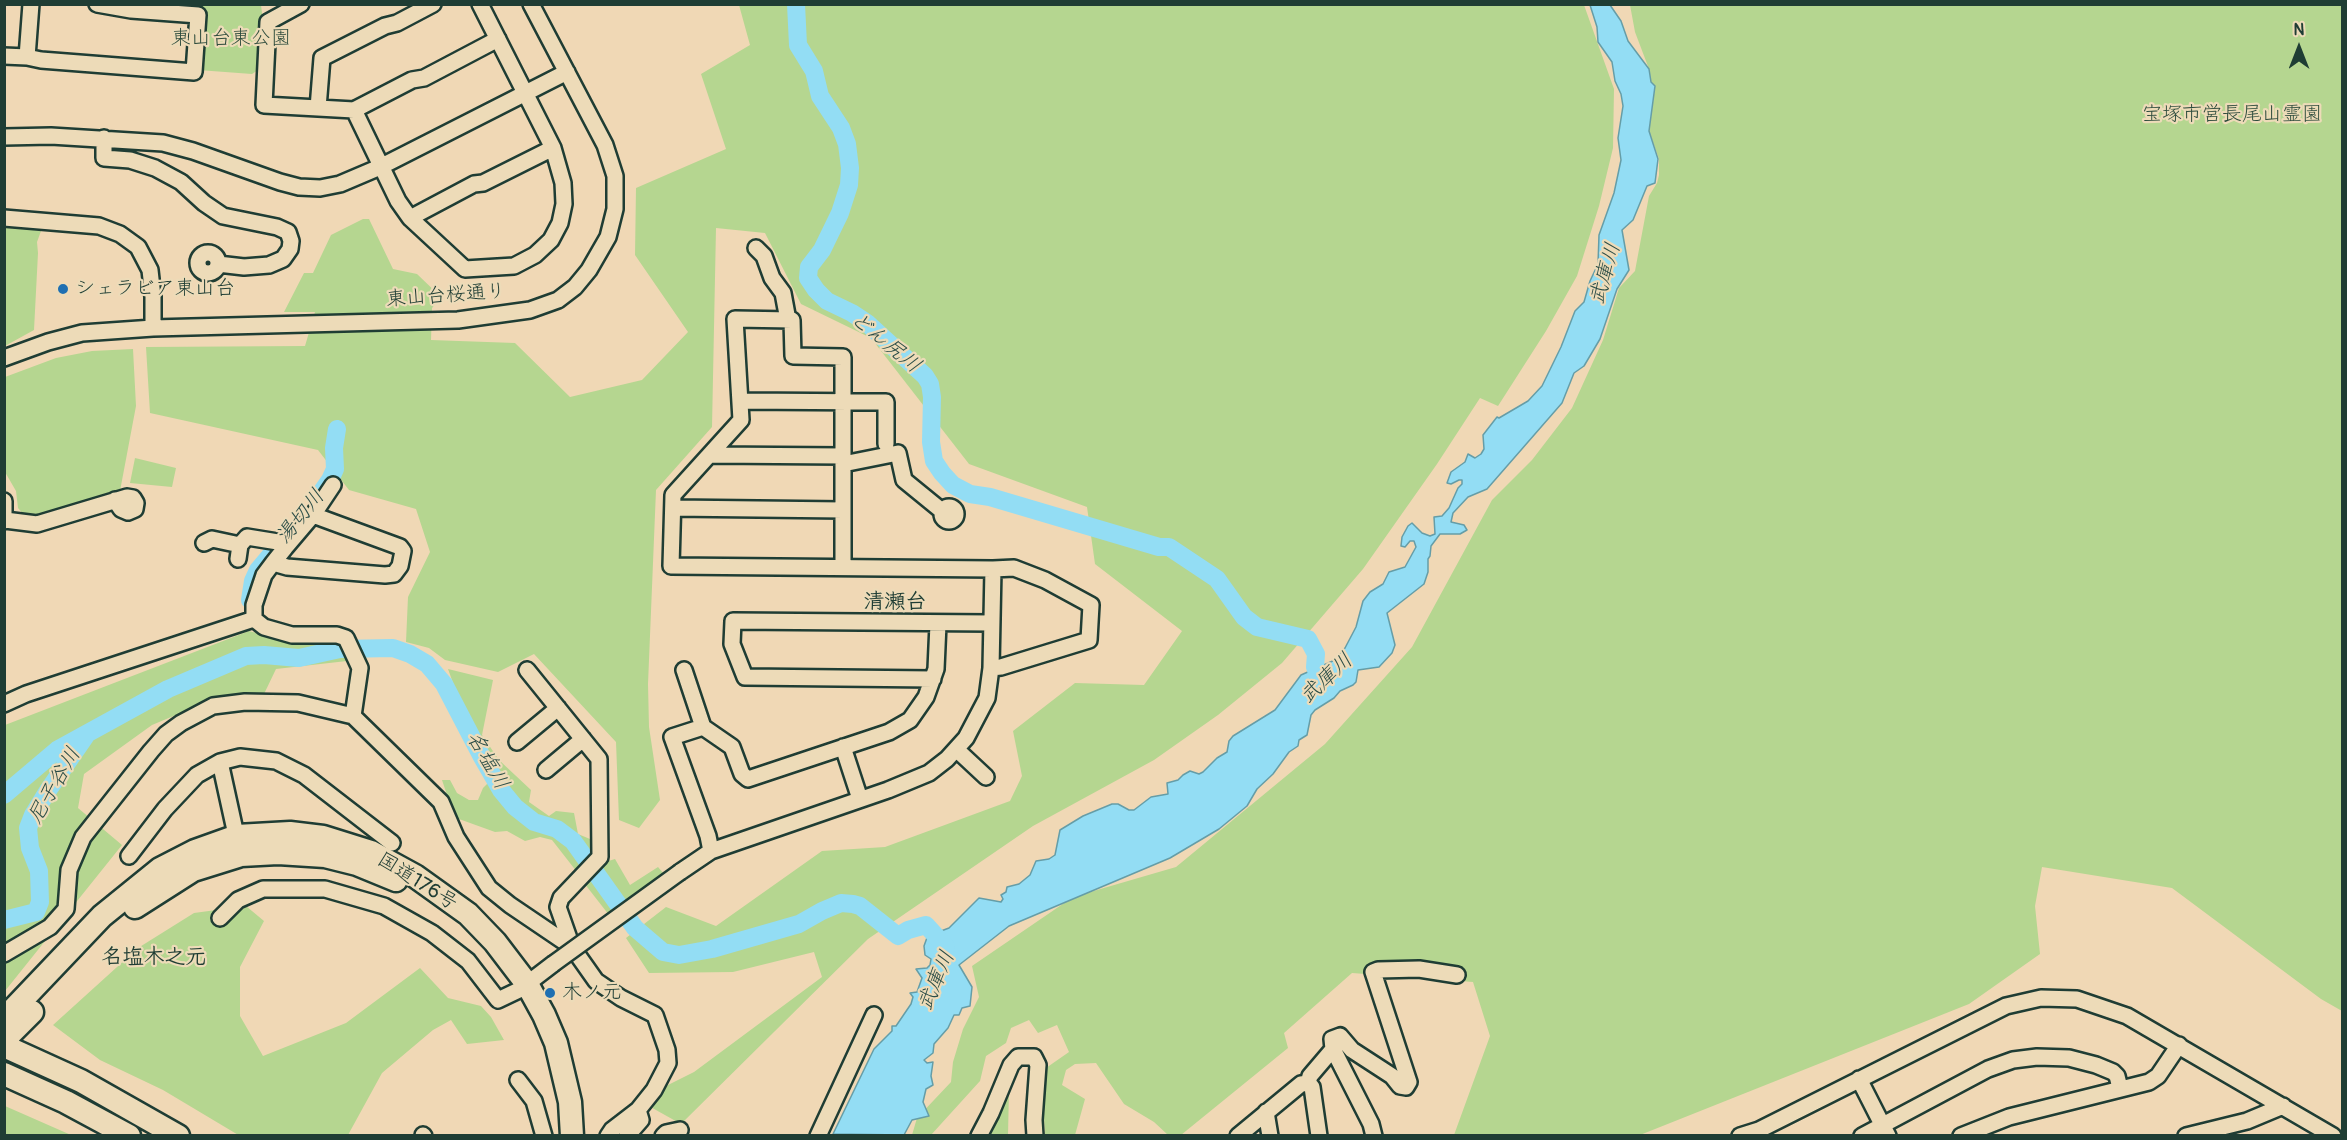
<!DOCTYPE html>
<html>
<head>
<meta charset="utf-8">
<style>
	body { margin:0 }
	#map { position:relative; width:2347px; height:1140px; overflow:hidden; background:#f0d8b5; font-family:Pangolin,sans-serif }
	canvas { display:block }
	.frame { position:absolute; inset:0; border:6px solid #1f3d34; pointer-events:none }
	.north { position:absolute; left:2269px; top:18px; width:60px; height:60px; -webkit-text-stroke:4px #eddbb8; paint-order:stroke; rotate:0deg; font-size:16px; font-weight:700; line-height:24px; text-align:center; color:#1f3d34 }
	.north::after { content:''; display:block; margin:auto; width:21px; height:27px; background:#1f3d34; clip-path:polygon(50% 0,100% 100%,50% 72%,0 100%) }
</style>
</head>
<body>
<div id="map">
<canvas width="2347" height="1140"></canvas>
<div class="frame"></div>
<div class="north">N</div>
</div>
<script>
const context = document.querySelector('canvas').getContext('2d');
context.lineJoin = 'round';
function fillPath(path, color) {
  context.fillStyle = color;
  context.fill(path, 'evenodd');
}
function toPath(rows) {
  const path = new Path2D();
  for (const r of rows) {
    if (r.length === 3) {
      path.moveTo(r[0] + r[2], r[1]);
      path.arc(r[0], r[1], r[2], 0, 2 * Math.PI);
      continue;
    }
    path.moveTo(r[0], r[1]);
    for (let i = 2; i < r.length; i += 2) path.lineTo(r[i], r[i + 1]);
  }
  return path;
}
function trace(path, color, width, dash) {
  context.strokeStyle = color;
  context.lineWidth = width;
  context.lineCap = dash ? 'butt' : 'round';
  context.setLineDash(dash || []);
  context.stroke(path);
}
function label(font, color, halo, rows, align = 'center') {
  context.font = font + ' Pangolin,"Klee One",sans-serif';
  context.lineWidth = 4.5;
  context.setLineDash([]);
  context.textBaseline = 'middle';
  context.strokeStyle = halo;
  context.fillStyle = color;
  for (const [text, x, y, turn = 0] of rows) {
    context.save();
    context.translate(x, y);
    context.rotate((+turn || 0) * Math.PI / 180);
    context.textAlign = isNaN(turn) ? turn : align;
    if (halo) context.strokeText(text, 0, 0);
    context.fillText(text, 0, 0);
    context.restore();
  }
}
const green = toPath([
	[202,5,261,5,263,21,261,68,252,74,198,70],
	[739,5,1584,5,1614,89,1613,148,1599,206,1577,276,1546,331,1498,406,1480,398,1437,464,1363,569,1282,663,1218,715,1154,760,1033,826,868,939,681,1124,647,1105,668,1085,694,1072,822,977,814,952,733,972,649,973,626,938,666,907,716,926,822,851,885,847,1010,801,1022,776,1013,731,1075,683,1144,685,1182,631,1095,564,1087,507,969,464,871,338,801,304,765,233,716,228,712,427,656,490,648,684,649,727,660,800,639,828,619,820,616,742,534,654,498,672,445,660,429,648,406,642,408,597,430,552,416,509,349,490,318,450,150,413,146,347,305,346,315,312,284,312,304,273,313,273,331,235,363,219,369,219,393,269,417,274,441,297,432,308,431,340,515,343,570,397,642,380,688,332,635,255,636,188,726,149,701,74,750,45],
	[1630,5,2342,5,2342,1011,2321,999,2172,888,2042,867,2035,906,2040,954,1969,1004,1640,1135,1454,1135,1490,1036,1473,982,1352,973,1284,1033,1288,1048,1181,1135,1168,1135,1154,1122,1124,1104,1096,1063,1075,1064,1066,1070,1062,1085,1085,1099,1075,1135,1045,1135,1043,1101,1046,1068,1069,1052,1057,1025,1038,1033,1029,1020,1011,1028,1006,1043,986,1056,980,1081,931,1135,912,1135,917,1118,951,1082,953,1062,963,1029,979,997,972,966,1073,897,1176,867,1325,744,1412,647,1492,500,1532,460,1572,408,1603,340,1619,288,1635,271,1649,196,1657,183,1659,175,1659,159,1649,131,1655,86,1651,82,1649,69,1635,32],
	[5,226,41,231,37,242,38,253,34,330,5,346],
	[133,349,136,406,120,491,35,516,24,515,18,508,16,491,5,472,5,377,56,358,92,351],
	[135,458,176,468,172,487,130,483],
	[249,631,286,641,339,642,347,661,276,669,264,694,207,702,152,725,84,774,78,808,122,845,5,991,5,725],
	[448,669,493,680,482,735,499,760,531,790,529,802,549,816,556,811,574,813,578,834,590,839,596,856,577,872,552,840,540,837,525,841,507,831,495,832,459,819,453,813,442,780,450,780,457,793,469,800,478,800,483,788,499,772,478,739,461,705],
	[615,859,630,885,658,867,664,874,609,915,584,883,602,863],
	[246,906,264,921,240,967,240,1016,263,1056,346,1023,420,968,448,998,481,1006,491,1017,504,1040,467,1044,451,1020,433,1030,382,1073,348,1135,240,1136,163,1090,100,1060,53,1025,138,948,194,913],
	[1009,1090,1008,1135,990,1136,993,1119],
	[4,1106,5,1106,71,1135,5,1135]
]);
const water = toPath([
	[1590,5,1610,5,1621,21,1628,41,1649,69,1651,82,1655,86,1649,131,1658,159,1655,183,1647,186,1633,220,1622,230,1629,270,1617,289,1600,339,1584,366,1574,373,1562,403,1487,489,1468,497,1453,513,1451,522,1464,525,1467,530,1460,534,1440,534,1431,546,1430,556,1428,559,1428,572,1424,584,1387,613,1395,645,1392,653,1379,667,1358,670,1356,682,1353,685,1340,691,1334,698,1315,710,1311,715,1307,735,1299,740,1298,746,1289,752,1273,774,1257,789,1247,806,1219,829,1170,858,1009,926,959,965,972,987,970,1006,962,1008,959,1015,954,1015,948,1028,934,1044,933,1053,924,1060,927,1063,933,1062,931,1076,933,1085,926,1089,923,1102,929,1116,912,1120,904,1135,833,1134,874,1049,892,1031,892,1026,896,1026,911,1004,913,997,910,993,917,992,922,978,916,969,927,968,930,965,931,959,925,955,924,946,929,932,933,929,941,931,949,928,979,898,1001,902,1003,899,1001,895,1006,892,1007,887,1019,884,1030,875,1036,861,1049,859,1055,855,1060,830,1083,816,1112,804,1118,804,1129,810,1134,810,1151,797,1168,794,1167,783,1178,780,1183,775,1190,771,1199,774,1203,772,1217,758,1227,752,1229,741,1233,736,1275,710,1301,675,1335,660,1345,648,1356,627,1363,601,1370,592,1383,584,1389,572,1405,567,1416,547,1414,541,1410,541,1405,547,1401,546,1402,537,1408,526,1412,523,1422,533,1430,536,1435,534,1434,517,1442,516,1449,508,1458,488,1462,484,1462,480,1459,480,1451,484,1447,483,1451,472,1465,462,1468,454,1475,458,1481,454,1484,449,1483,435,1497,417,1499,418,1528,401,1542,386,1561,347,1575,311,1584,302,1590,281,1598,264,1599,235,1614,193,1621,160,1618,138,1623,106,1621,94,1615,81,1612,62,1598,42,1597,27,1590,5]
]);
const river = toPath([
	[796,4,798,45,814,71,820,96,841,128,847,144,850,168,849,185,840,213,822,250,809,267,808,278,816,290,827,301,852,313,867,323,925,376,930,384,932,397,931,442,934,461,942,473,953,485,970,494,990,497,1159,547,1169,547,1217,579,1244,617,1257,627,1308,639,1316,654,1315,667,1321,684],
	[318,497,330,480,335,469,334,448,337,429],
	[250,600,253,581,258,570,274,551],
	[4,795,57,750,168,689,246,656,264,655,299,658,340,649,393,648,410,654,427,664,444,684,482,757,501,790,515,807,534,822,557,829,573,841,635,928,663,952,679,955,712,949,799,924,822,911,841,903,853,904,860,906,898,936,908,930,926,925,946,947],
	[4,920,36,912,40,902,39,871,30,848,28,828,33,815,49,789,85,737]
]);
const minor = toPath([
	[301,4,268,22,264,105,354,110,398,201,410,218,465,269,514,266,535,255,551,240,560,223,564,204,563,183,553,148,480,4],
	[4,56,27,57,31,4],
	[27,57,41,60,194,72,198,15,131,10,97,4],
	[318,108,322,58,385,26,397,23,433,4],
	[354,110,412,80,424,78,498,39],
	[4,137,51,136,163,143,193,151,280,182,299,187,320,188,340,184,380,167,567,72],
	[104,138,104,158,130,160,155,168,181,182,204,203,223,216,277,227,288,232,291,241,290,249,283,259,269,265,244,267,218,264],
	[4,218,99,226,120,234,138,247,150,270,153,297,153,328],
	[410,218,474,184,483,183,553,148],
	[756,248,764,256,772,278,783,293,788,320],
	[208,263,10],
	[4,358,48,342,82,333,153,328,458,320,530,310,558,300,575,287,589,270,608,237,615,209,615,176,605,145,531,4],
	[740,401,886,402,886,444],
	[711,455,843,456],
	[843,464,898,453,904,480,942,511],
	[4,501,4,521],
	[949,514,7],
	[673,508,843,510],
	[313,515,333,485],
	[5,520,37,524,127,497,133,498,136,503,135,509,128,512,121,509,115,500],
	[204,543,212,539,240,545],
	[238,559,240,545,247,537,278,542,285,548],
	[843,567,843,357,793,356,792,320,735,319,741,420,673,495,671,566,993,569,1014,568,1045,580,1091,605,1089,640,1001,667,991,668],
	[254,619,254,605,264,575,273,563,285,548,313,515,400,547,403,551,400,566,394,574,385,575,287,567,273,563],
	[254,619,264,627,292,635,337,635,346,638,360,668,353,716],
	[527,670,599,759,600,857,561,898,558,907,572,947],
	[684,670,703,727],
	[933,679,745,677,732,644,733,621,991,623],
	[4,704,26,694,254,619],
	[517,742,558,708],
	[843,747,860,799],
	[956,749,986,777],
	[220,762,238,844],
	[546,770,583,739],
	[711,851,708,836,672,737,703,727,732,747,742,774,748,779,889,732,910,720,926,697,936,669,938,624],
	[129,856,165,809,197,775,220,762,240,757,276,761,304,775,392,843],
	[680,872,711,851,888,790,929,773,947,759,966,738,987,698,991,668,993,569],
	[220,918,238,900,263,889,325,889,384,906,432,933,468,961,498,1000,519,990,553,964],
	[4,954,50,927,66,909,69,870,83,837,151,751,166,734,181,723,213,706,245,702,298,703,353,716,441,802,456,837,489,888,510,905,572,947,596,981,621,998,655,1015,667,1050,668,1063,654,1090,638,1110,612,1130,608,1136],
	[1859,1079,1888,1136],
	[518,1080,534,1101,544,1136],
	[1308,1083,1310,1076,1333,1049],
	[1266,1112,1270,1136],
	[423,1135,424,1136],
	[627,1136,641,1120,638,1110],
	[663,1136,666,1133,680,1130],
	[818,1136,874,1015],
	[979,1136,991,1113,1011,1065,1018,1057,1034,1057,1038,1065,1034,1120,1035,1136],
	[1238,1136,1301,1084,1308,1083,1312,1087,1319,1136],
	[1374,1136,1371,1124,1333,1049,1332,1039,1340,1036,1352,1050,1392,1076,1400,1086,1406,1087,1409,1082,1373,972,1378,970,1419,969,1457,975],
	[1740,1136,1759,1130,2006,1006,2041,998,2077,999,2127,1016,2333,1136],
	[1862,1136,1988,1069,2013,1060,2037,1057,2069,1058,2096,1065,2113,1072,2117,1076,2120,1088],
	[1961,1136,2009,1117,2149,1082,2158,1076,2179,1045],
	[2186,1136,2247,1121,2283,1106]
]);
const highway = toPath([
	[135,907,193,870,241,855,278,853,325,856,357,864,396,880],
	[4,1019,102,916,160,869,195,851,237,836,290,833,323,837,371,852,415,876,468,914,495,942,527,984,544,1015,556,1043,570,1102,572,1136],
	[4,1040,32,1012],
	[4,1046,81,1081,178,1136],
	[4,1074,66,1102,129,1136]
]);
const minorBridge = toPath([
	[553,964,680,872]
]);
const markers = [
	[63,289,6,"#1f6fb2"],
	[550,993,6,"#1f6fb2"]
];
const parkNames = [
	["東山台東公園",231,39],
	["宝塚市営長尾山霊園",2232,115]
];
const poiNames = [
	["シェラビア東山台",75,289],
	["木ノ元",562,993]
];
const streetNames = [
	["東山台桜通り",446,296,-4],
	["国道176号",417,882,32]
];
const waterNames = [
	["武庫川",1606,274,-74],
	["どん尻川",885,343,39],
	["湯切川",301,517,-51],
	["武庫川",1327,679,-43],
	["名塩川",487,761,60],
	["尼子谷川",55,786,-60],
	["武庫川",937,981,-67]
];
const neighbourhoodNames = [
	["清瀬台",895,603],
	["名塩木之元",154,958]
];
fillPath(green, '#b5d690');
fillPath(water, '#93ddf4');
trace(water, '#659da7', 1.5);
trace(river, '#93ddf4', 18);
trace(minor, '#1f3d34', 20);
trace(highway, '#1f3d34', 27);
trace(minor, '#eddbb8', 15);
trace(highway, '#eddbb8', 22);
trace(minorBridge, '#1f3d34', 20, []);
trace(minorBridge, '#eddbb8', 15);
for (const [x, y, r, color] of markers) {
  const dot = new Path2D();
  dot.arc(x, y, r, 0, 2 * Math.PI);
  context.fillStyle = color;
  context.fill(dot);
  trace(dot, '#eddbb8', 2);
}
label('20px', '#2e4c3d', '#eddbb8', parkNames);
label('20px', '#1f3d34', '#eddbb8', poiNames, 'left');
label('20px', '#1f3d34', '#eddbb8', streetNames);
label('italic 21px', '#2b4d47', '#eddbb8', waterNames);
label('bold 21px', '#1f3d34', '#eddbb8', neighbourhoodNames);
</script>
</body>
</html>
